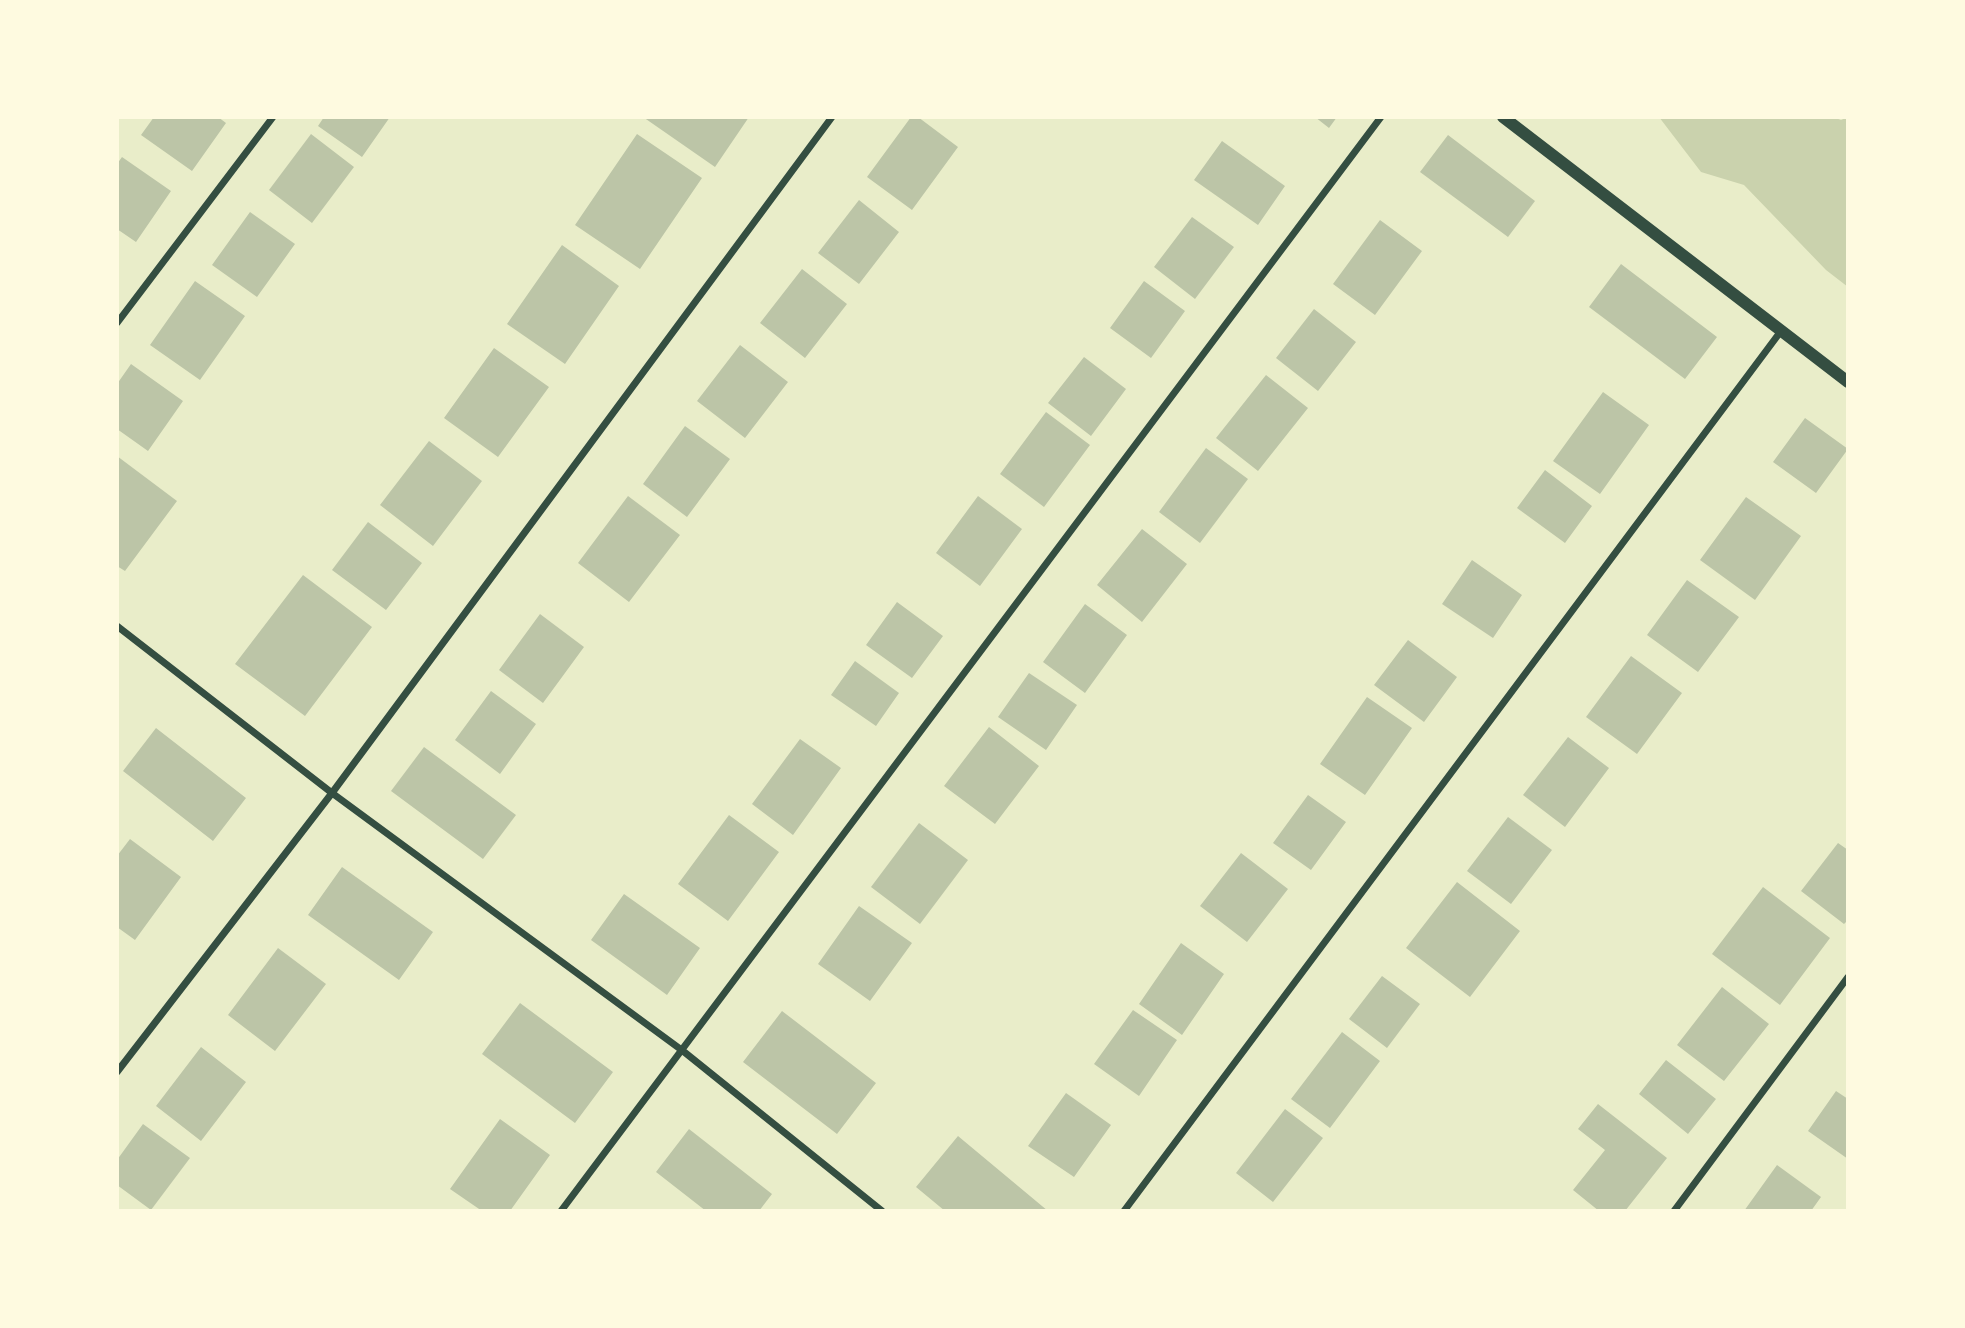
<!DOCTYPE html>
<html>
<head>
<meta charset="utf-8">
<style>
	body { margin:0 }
	#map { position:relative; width:1965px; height:1328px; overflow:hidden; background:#e9edc9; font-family:"DejaVu Sans",sans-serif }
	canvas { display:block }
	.frame { position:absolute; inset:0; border:119px solid #fefae0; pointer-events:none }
</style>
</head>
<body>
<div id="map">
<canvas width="1965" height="1328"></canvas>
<div class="frame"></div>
</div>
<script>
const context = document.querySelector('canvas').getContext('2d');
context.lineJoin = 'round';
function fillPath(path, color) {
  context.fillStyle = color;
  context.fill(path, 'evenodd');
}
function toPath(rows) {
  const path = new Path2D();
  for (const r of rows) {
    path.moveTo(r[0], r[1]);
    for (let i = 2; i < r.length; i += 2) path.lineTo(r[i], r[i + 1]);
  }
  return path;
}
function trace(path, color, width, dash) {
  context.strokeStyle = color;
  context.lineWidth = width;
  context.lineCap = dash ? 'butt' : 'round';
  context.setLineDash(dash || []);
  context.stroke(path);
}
const green = toPath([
	[1659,117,1833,117,1841,120,1848,117,1848,287,1826,270,1744,185,1701,172]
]);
const building = toPath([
	[154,117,218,117,226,123,192,171,141,135],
	[324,117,390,117,362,157,318,126],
	[643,117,749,117,715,167],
	[911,117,918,117,958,147,912,210,867,177],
	[1315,117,1337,117,1329,128],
	[311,134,354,167,312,223,269,190],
	[637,134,702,178,640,269,575,225],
	[1448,135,1535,201,1508,237,1420,172],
	[1222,141,1285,186,1258,225,1194,180],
	[122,157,171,191,136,242,117,229,117,164],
	[859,200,899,232,859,284,818,253],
	[250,212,295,244,257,297,212,265],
	[1192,217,1234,247,1195,299,1154,267],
	[1380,220,1422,251,1375,315,1333,284],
	[562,245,619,286,565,364,507,324],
	[1621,264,1717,337,1685,379,1589,307],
	[802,269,847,304,805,358,760,323],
	[195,281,245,316,200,380,150,345],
	[1144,281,1185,311,1151,358,1110,328],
	[1314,309,1356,342,1318,391,1276,358],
	[740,345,788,382,745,438,697,401],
	[494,348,549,387,498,457,444,418],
	[1084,357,1126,389,1091,436,1048,403],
	[131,364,183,401,148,451,117,429,117,384],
	[1266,375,1308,408,1258,471,1216,438],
	[1603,392,1649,425,1600,494,1553,461],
	[1046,412,1090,445,1044,507,1000,474],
	[1805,418,1848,449,1816,493,1773,462],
	[685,426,730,459,687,517,643,484],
	[429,441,482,481,433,546,380,505],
	[1206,448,1248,479,1200,543,1159,512],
	[117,456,177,501,125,571,117,566],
	[1545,470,1592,506,1565,543,1517,508],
	[628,496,680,535,629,602,578,563],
	[978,496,1022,529,980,586,936,553],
	[1746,497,1801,536,1755,600,1700,560],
	[368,522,422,563,386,610,332,570],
	[1142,529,1187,564,1142,622,1097,585],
	[1472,560,1522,595,1493,638,1442,604],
	[303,575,372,627,305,716,235,664],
	[1687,580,1739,617,1698,672,1647,635],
	[897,602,943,636,912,678,866,645],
	[1085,604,1127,635,1085,693,1043,662],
	[540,614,584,647,543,703,499,670],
	[1408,640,1457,677,1424,722,1374,685],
	[1631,656,1682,693,1637,754,1586,717],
	[855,661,899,693,876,726,831,695],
	[1029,673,1077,705,1046,750,998,717],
	[491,691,536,724,500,774,455,740],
	[1367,697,1412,728,1365,795,1320,764],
	[989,727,1039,766,995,824,944,786],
	[156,728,246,798,213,841,123,771],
	[1568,737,1609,768,1565,827,1523,795],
	[800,739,841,768,793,835,752,804],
	[424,747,516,815,483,859,391,791],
	[1308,795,1346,822,1311,870,1273,843],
	[729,815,779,852,728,921,678,884],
	[1508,817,1552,850,1511,904,1467,871],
	[919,823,968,860,920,924,871,887],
	[130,839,181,877,135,940,117,927,117,856],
	[1838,843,1848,850,1848,920,1844,924,1801,891],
	[1241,853,1288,889,1247,942,1200,906],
	[342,867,433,932,399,980,308,915],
	[1457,882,1520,931,1470,997,1406,948],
	[1763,887,1830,938,1780,1005,1712,954],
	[624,894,700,948,667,995,591,940],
	[859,906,912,943,870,1001,818,964],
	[1181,943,1224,974,1182,1035,1139,1004],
	[278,948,326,984,275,1051,228,1015],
	[1382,976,1420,1004,1387,1048,1349,1019],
	[1722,987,1769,1024,1724,1081,1677,1045],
	[520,1003,613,1072,575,1123,482,1054],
	[1133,1010,1177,1040,1139,1096,1094,1064],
	[782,1011,876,1083,837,1134,743,1062],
	[1342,1032,1380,1061,1330,1128,1291,1099],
	[201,1047,246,1082,201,1141,156,1106],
	[1666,1060,1716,1099,1688,1134,1639,1094],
	[1836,1091,1848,1099,1848,1159,1808,1131],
	[1066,1093,1111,1125,1074,1177,1028,1146],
	[1598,1104,1667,1158,1625,1211,1599,1211,1573,1190,1605,1150,1578,1129],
	[1285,1109,1323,1138,1273,1202,1236,1173],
	[500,1119,550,1155,510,1211,482,1211,450,1189],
	[143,1124,190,1158,151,1210,117,1185,117,1160],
	[689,1129,772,1194,759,1211,706,1211,656,1172],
	[958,1136,1048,1211,945,1211,916,1187],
	[1777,1165,1821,1197,1811,1211,1744,1211]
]);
const minor = toPath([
	[117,323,273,117],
	[117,626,332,793,683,1051,882,1211],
	[117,1072,332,793,832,117],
	[561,1211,1381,117],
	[1124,1211,1781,331],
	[1674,1211,1848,977]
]);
const tertiary = toPath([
	[1503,117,1848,382]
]);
fillPath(green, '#cad2ad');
fillPath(building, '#bcc5a7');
trace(minor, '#344e41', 7);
trace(tertiary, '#344e41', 12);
</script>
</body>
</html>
